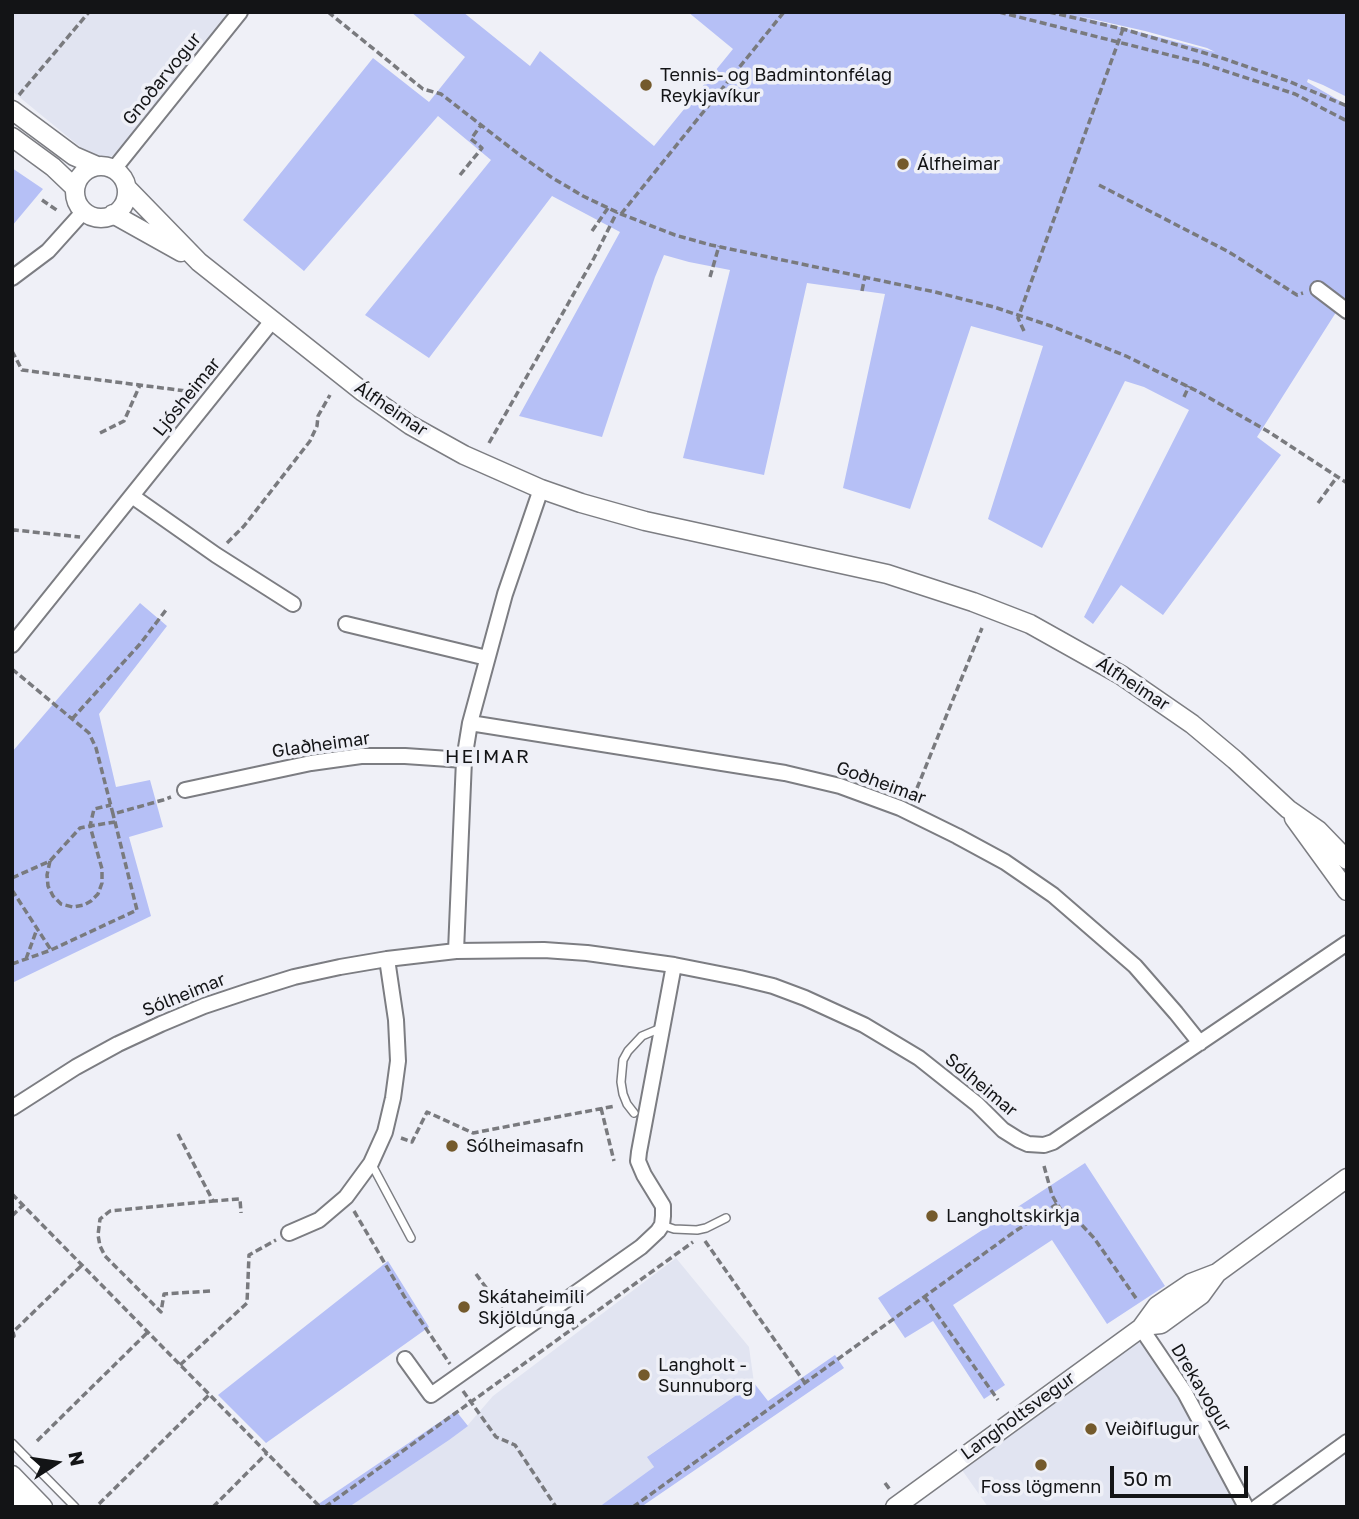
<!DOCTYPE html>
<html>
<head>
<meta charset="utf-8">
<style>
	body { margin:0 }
	#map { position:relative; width:1359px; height:1519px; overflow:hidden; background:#eff0f7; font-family:"Golos Text",sans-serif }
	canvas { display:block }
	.frame { position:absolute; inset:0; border:14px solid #131416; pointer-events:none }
	.north { position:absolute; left:21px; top:1428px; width:70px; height:70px; -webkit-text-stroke:5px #eff0f7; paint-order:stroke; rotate:78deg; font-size:19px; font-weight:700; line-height:28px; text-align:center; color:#131416 }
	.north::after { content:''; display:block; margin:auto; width:24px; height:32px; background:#131416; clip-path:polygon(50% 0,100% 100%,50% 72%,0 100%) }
	.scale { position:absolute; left:1110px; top:1466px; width:138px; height:32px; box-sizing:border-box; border:4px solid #131416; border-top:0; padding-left:9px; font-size:21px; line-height:24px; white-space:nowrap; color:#131416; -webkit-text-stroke:5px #eff0f7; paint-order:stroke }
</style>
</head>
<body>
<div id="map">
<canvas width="1359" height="1519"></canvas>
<div class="frame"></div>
<div class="north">N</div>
<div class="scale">50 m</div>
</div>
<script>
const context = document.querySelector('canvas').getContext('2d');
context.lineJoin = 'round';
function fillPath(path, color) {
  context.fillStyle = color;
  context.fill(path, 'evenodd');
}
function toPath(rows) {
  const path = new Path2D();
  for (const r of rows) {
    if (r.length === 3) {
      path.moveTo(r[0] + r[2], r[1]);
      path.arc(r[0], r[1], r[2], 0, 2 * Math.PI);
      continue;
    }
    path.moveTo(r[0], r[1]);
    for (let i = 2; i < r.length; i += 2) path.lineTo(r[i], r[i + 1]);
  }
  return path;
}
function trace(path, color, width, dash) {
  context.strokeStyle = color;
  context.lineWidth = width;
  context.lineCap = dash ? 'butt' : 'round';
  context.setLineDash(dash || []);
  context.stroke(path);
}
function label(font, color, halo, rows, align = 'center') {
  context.font = font + ' "Golos Text",sans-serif';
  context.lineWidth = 7;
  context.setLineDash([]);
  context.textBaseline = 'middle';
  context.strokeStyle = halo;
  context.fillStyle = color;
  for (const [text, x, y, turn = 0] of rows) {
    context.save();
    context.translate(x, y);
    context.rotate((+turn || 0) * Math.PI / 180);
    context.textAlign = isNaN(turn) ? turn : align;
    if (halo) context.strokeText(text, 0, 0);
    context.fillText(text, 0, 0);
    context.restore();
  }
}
const built = toPath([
	[12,12,229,12,118,152,101,164,12,91],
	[676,1258,749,1347,754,1383,648,1456,654,1467,599,1507,349,1507,467,1426,493,1396],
	[1146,1326,1250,1507,988,1507,955,1460]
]);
const green = toPath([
	[411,12,463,12,530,66,540,51,654,146,733,49,688,12,1347,12,1347,97,1323,85,1308,79,1307,82,1347,105,1347,310,1340,306,1257,437,1281,455,1163,615,1121,585,1093,624,1084,617,1189,410,1144,387,1125,381,1042,548,988,519,1043,346,971,326,910,509,843,488,885,294,807,283,764,475,683,458,730,270,689,262,664,255,655,277,602,437,519,416,620,232,552,196,429,358,365,315,491,160,438,116,304,271,243,220,373,58,429,102,465,57],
	[1074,15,1145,31,1207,48,1215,52],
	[12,168,43,189,12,226],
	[140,603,167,626,99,714,116,787,150,780,163,827,129,837,151,916,12,983,12,752],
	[1085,1163,1165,1286,1107,1324,1052,1240,953,1305,1005,1385,984,1399,933,1321,905,1338,878,1298],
	[388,1261,429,1327,266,1443,218,1395],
	[835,1355,844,1368,641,1507,599,1507,654,1467,647,1457,754,1383,768,1401],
	[456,1411,468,1426,449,1440,349,1507,314,1507]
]);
const path = toPath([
	[328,12,423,89,441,94,521,156,551,177,583,196,621,214,675,235,711,245,935,292,994,307,1051,326,1126,356,1199,392,1269,432,1347,483],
	[999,12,1201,63,1295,94,1347,121],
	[1049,12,1123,29,1225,59,1288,81,1347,106],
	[19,95,89,12],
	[460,175,482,148,471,139,481,125],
	[1099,185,1229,252,1297,295,1303,293],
	[42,200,58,211],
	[621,214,784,12],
	[592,231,608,208],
	[710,277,719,246],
	[862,291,865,276],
	[1024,331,1018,318,1123,29],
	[12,351,22,370,194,392],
	[1184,397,1189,386],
	[100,433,124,421,140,385],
	[489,443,594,258,617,212],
	[1318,503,1337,477],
	[12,531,15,530,80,537],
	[227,543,244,526,310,441,317,426,318,416,330,395],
	[12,669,89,733,96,748,113,814,163,800,171,797],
	[72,719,140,644,166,610],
	[913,798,982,628],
	[50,861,47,875,48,886,53,896,61,904,73,907,84,905,91,901,98,894,102,883,102,869,90,826,115,822],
	[12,878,50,861,80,828,90,826,94,809,111,805],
	[12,890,51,950],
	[26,959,37,929],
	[12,964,51,950,137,910,113,814],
	[601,1108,614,1161],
	[178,1134,213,1201,240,1199,241,1213],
	[401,1138,412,1142,427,1112,473,1133,615,1106],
	[1044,1166,1052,1195,1057,1204,1062,1211,1079,1222,1094,1238,1138,1301],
	[12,1194,320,1507],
	[354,1211,404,1296,450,1364],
	[12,1216,23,1205],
	[705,1241,805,1383],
	[476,1274,510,1320],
	[210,1291,164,1294,161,1312,105,1256,100,1246,98,1235,100,1219,110,1211,213,1201],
	[924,1296,998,1400],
	[12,1338,14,1336,13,1332,82,1265],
	[180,1365,247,1303,249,1255,276,1240],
	[463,1391,496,1437,515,1445,556,1507],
	[37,1441,148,1332],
	[885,1483,891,1491],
	[99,1504,209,1395],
	[213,1507,267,1453],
	[325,1507,693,1242],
	[633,1507,1014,1232,1057,1204]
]);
const service = toPath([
	[634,1113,627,1104,623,1094,621,1082,623,1060,628,1051,642,1036,661,1028],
	[371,1163,411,1238],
	[662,1225,674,1229,697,1230,706,1228,726,1218],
	[12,1443,75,1507]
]);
const minor = toPath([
	[114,169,240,12],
	[12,278,48,251,84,211],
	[1318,289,1347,311],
	[132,496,216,555,293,604],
	[346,624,487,658],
	[12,645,272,321],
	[470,723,785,773,840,786,900,808,957,836,1005,862,1053,895,1135,966,1176,1013,1200,1043],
	[185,790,311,763,361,756,405,756,464,760],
	[456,951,464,760,470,723,505,594,541,489],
	[12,1108,76,1067,118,1044,161,1024,204,1006,249,991,294,977,340,967,387,959,456,951,544,950,587,953,674,965,740,978,773,986,805,998,864,1025,919,1058,977,1104,1003,1130,1019,1140,1028,1144,1044,1145,1053,1142,1347,943],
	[289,1233,319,1220,346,1197,371,1163,385,1132,393,1098,398,1061,396,1020,387,959],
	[1141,1328,1185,1393,1246,1507],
	[405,1359,431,1395,641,1247,658,1231,662,1225,663,1216,663,1206,644,1175,638,1161,639,1152,674,965],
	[1257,1507,1347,1442]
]);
const tertiary = toPath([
	[12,110,74,156,97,166],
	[12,137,53,167,75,188],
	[101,192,26],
	[127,188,199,262,363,392,410,425,464,455,541,489,581,503,645,521,887,574,973,602,1030,624,1121,675,1192,724,1235,760,1288,809,1318,830,1347,860],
	[113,214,181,252],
	[1294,818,1347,891],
	[1143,1326,1161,1324,1201,1295,1217,1273],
	[12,1475,43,1507],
	[12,1498,21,1507],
	[895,1507,1141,1328,1157,1306,1191,1283,1217,1273,1347,1178]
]);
const markers = [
	[646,85,7,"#745a2c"],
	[903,164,7,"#745a2c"],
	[452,1146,7,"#745a2c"],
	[932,1216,7,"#745a2c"],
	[464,1307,7,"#745a2c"],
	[644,1375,7,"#745a2c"],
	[1091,1429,7,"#745a2c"],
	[1041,1465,7,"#745a2c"]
];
const poiNames = [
	["Tennis- og Badmintonfélag",660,75],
	["Reykjavíkur",660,96],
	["Álfheimar",917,164],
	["Sólheimasafn",466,1146],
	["Langholtskirkja",946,1216],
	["Skátaheimili",478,1297],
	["Skjöldunga",478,1318],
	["Langholt -",658,1365],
	["Sunnuborg",658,1386],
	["Veiðiflugur",1105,1429],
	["Foss lögmenn",1041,1487,"center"]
];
const streetNames = [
	["Gnoðarvogur",162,79,-51],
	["Ljósheimar",187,397,-51],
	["Álfheimar",391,409,34],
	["Álfheimar",1133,684,33],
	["Glaðheimar",321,745,-8],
	["Goðheimar",881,783,20],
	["Sólheimar",184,995,-22],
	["Sólheimar",981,1085,40],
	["Drekavogur",1201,1388,59],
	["Langholtsvegur",1018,1416,-36]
];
const neighbourhoodNames = [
	["HEIMAR",488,757]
];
fillPath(built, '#e1e4f1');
fillPath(green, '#b6c0f6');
trace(service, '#7c7d82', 10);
trace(minor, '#7c7d82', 18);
trace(tertiary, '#7c7d82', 21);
trace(path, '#797a7e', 3.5, [7, 3.5]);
trace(service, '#fff', 7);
trace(minor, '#fff', 14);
trace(tertiary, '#fff', 18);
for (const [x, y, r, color] of markers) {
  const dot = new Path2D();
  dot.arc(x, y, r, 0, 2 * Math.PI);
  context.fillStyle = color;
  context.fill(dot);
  trace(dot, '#eff0f7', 2.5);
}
label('18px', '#131416', '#eff0f7', poiNames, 'left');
label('18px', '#131416', '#eff0f7', streetNames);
context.letterSpacing = '2px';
label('19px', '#131416', '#eff0f7', neighbourhoodNames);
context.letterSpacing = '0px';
</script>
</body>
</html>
